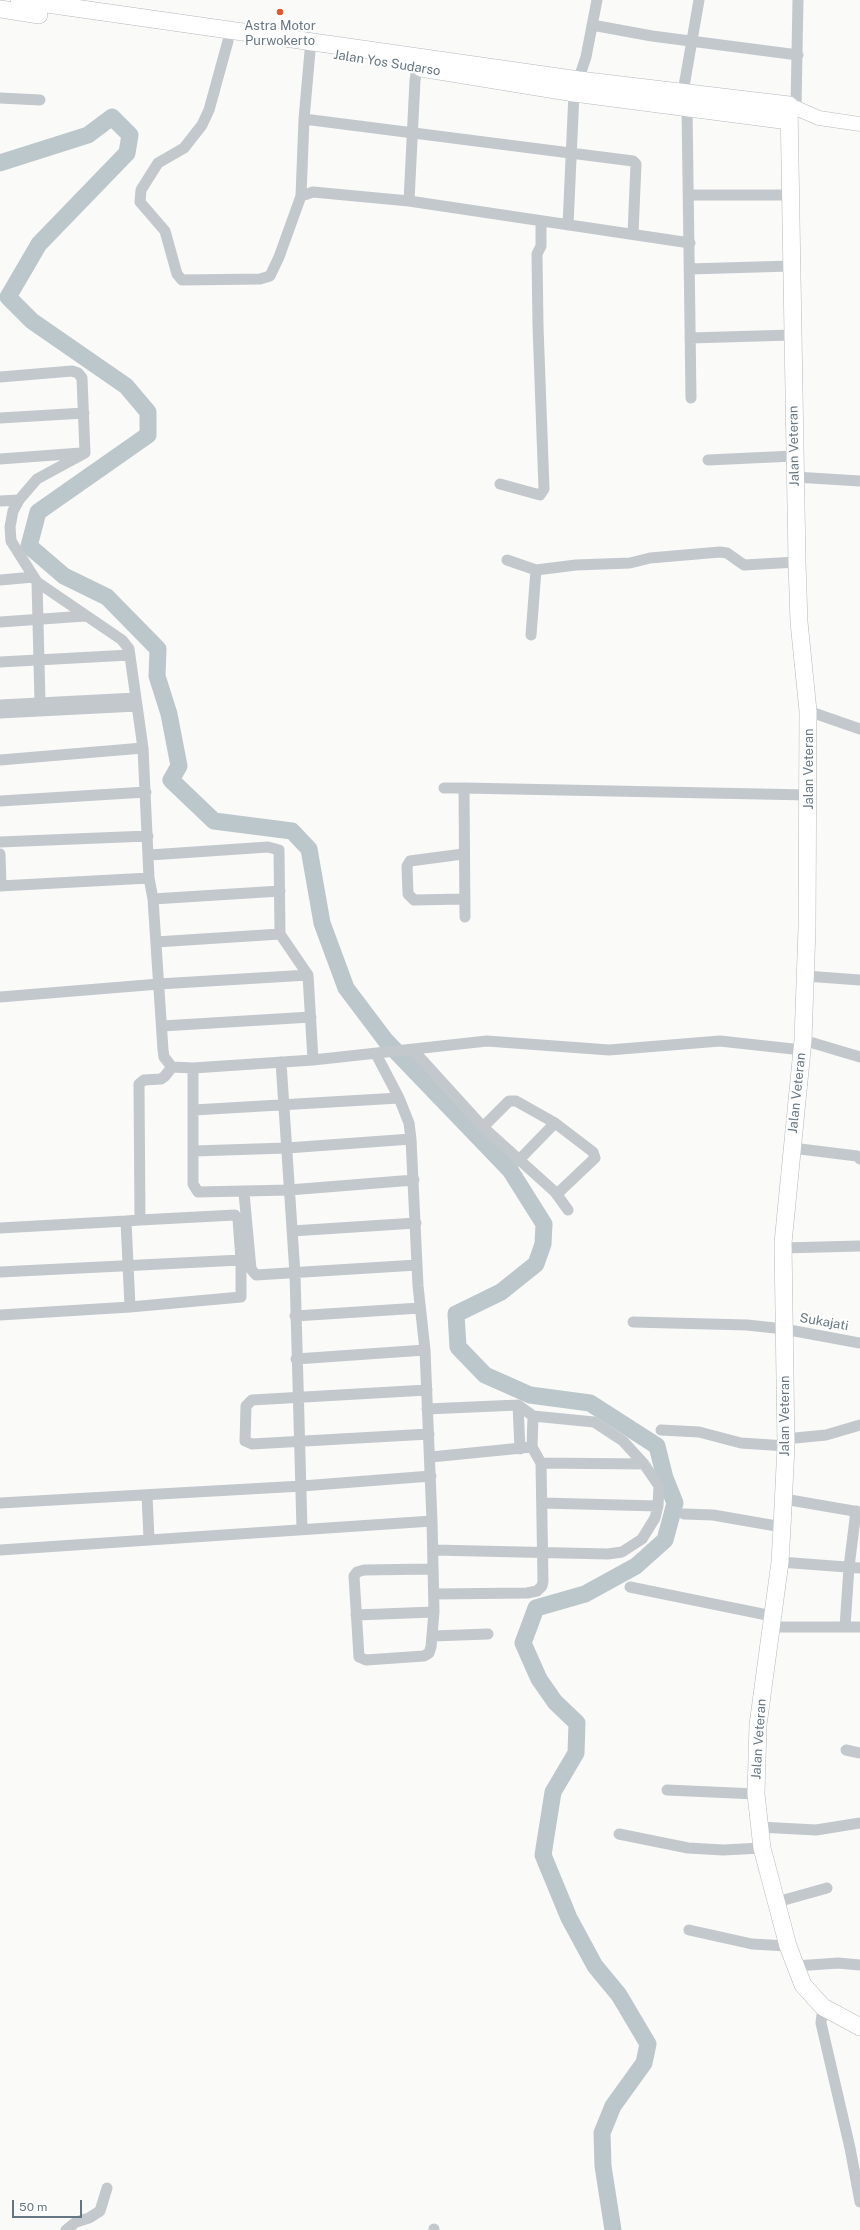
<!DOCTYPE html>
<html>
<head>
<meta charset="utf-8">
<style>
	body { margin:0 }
	#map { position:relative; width:860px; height:2230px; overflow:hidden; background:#fafaf8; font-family:"Public Sans",sans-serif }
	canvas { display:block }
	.scale { position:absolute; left:12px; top:2200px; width:70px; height:18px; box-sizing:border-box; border:2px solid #657683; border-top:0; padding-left:5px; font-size:12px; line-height:14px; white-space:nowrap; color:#657683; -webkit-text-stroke:3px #fff; paint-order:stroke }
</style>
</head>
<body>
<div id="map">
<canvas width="860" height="2230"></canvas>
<div class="scale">50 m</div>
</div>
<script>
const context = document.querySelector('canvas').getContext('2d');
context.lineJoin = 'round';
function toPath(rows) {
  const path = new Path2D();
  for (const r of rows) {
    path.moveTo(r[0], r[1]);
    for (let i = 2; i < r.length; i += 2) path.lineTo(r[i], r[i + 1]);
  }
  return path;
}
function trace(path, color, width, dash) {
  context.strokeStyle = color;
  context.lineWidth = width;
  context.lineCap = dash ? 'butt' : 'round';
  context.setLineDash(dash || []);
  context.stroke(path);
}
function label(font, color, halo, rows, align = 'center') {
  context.font = font + ' "Public Sans",sans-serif';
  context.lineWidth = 4;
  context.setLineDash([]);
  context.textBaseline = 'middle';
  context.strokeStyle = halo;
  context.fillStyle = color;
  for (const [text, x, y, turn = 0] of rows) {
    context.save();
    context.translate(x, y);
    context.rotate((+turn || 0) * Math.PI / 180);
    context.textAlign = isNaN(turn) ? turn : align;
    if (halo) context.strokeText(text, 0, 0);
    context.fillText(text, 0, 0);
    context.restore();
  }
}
const river = toPath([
	[0,163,88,135,112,117,130,135,127,153,39,244,8,297,32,321,126,386,148,412,148,435,38,512,29,546,64,576,107,597,158,649,157,676,169,714,179,766,171,780,214,821,292,831,309,849,322,923,346,988,386,1041,510,1170,544,1224,543,1244,536,1264,501,1292,456,1314,458,1347,485,1375,530,1395,590,1403,657,1446,665,1478,675,1503,665,1540,636,1566,585,1594,536,1608,523,1643,539,1679,555,1702,577,1723,576,1753,553,1792,543,1855,569,1918,595,1966,619,1995,648,2044,644,2063,613,2106,602,2133,603,2166,613,2230]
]);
const minor = toPath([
	[592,25,652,36,798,55],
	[228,41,209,110,202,125,184,148,158,163,141,190,140,202,165,231,177,274,182,280,260,279,270,276,279,257,301,196,313,192,409,201,690,243],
	[683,92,699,0],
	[0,98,40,100],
	[687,107,691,398],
	[796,107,798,0],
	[304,119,633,161,636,164,633,234],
	[689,195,789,195],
	[301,196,304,119,310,51],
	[409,201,415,80,417,68],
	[568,225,574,93,586,57,597,0],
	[689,269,791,266],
	[690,338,792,335],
	[0,377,72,371,78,373,82,378,85,453,37,479,19,500,13,511,10,527,11,541,37,582,122,640,129,649,143,748,149,878,153,899,163,1050,164,1057,172,1067,193,1068,313,1060,487,1041,609,1050,720,1041,802,1050],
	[0,418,84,413],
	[0,459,81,453],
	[708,460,794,456],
	[795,477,860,481],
	[500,484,540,495,544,489,538,326,537,254,541,246,541,221],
	[0,501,19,500],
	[507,560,536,570,576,565,630,563,650,558,720,552,727,553,744,565,797,562],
	[0,580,34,577],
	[37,582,40,702],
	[0,622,85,616],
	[531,635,536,570],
	[0,662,130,655],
	[0,705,136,698],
	[808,711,860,729],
	[0,713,137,706],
	[0,760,143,748],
	[444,788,464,788,465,917],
	[464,788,809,795],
	[0,801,146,792],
	[0,842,148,836],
	[0,854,1,886],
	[463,854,410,861,407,866,408,894,414,900,465,899],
	[150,855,268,847,279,850,280,934,308,975,313,1060],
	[0,886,149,878],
	[153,899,280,891],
	[156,942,280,934],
	[805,976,860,980],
	[0,997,159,984,308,975],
	[162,1026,311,1017],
	[803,1040,860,1057],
	[413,1050,483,1127,555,1192,568,1210],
	[281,1062,295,1274,302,1529],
	[193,1068,193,1184,198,1192,289,1190,414,1180],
	[194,1110,399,1098],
	[483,1127,509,1101,516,1101,555,1123,593,1152,595,1158,557,1194],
	[792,1148,857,1156,860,1159],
	[194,1151,287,1148,411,1139],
	[518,1161,555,1123],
	[244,1193,251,1269,256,1275,417,1265],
	[0,1228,126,1221],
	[292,1231,416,1223],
	[783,1248,860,1246],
	[0,1272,241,1260],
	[130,1307,126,1221,140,1220,139,1084,144,1080,161,1079,165,1076,172,1067],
	[0,1315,130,1307,241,1297,241,1260,238,1219,235,1215,140,1220],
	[295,1316,420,1308],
	[633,1322,747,1325,784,1329,860,1343],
	[296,1359,425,1350],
	[427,1390,252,1400,246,1406,245,1441,252,1444,429,1434],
	[518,1405,520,1449],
	[427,1409,518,1405,533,1416,594,1422,623,1441,644,1464,659,1486,658,1506,542,1503],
	[661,1430,699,1432,741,1443,786,1446],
	[785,1439,826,1435,860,1425],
	[532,1447,533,1416],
	[431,1457,532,1447,541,1463,543,1581,542,1586,537,1591,527,1593,434,1594],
	[541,1463,644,1464],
	[147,1495,149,1539],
	[784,1499,860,1512],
	[0,1503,302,1486,431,1476],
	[684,1514,713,1515,782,1527],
	[0,1550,432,1521,425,1350,418,1286,411,1139,409,1123,399,1098,376,1054],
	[433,1550,608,1554,622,1552,642,1539,655,1518,658,1506],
	[780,1562,860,1568],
	[433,1569,364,1570,357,1572,354,1576,359,1657,366,1660,424,1656,429,1653,431,1647,434,1612],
	[630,1587,772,1616],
	[356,1615,434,1612,432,1521],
	[771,1627,860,1627],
	[845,1627,849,1567,856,1511],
	[433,1636,488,1634],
	[846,1750,860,1753],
	[667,1790,756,1794],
	[759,1827,816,1830,860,1823],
	[619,1834,688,1848,723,1850,762,1848],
	[777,1902,827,1888],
	[689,1930,752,1944,788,1946],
	[796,1966,838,1963,860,1965],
	[823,2007,821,2023,850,2148,860,2202],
	[66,2230,76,2222,89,2218,100,2211,107,2188],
	[434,2230,434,2229]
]);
const major = toPath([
	[789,105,819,118,860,124]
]);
const highway = toPath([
	[19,0,579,80,789,105,797,562,799,622,808,711,807,928,803,1040,783,1243,786,1446,782,1527,780,1562,758,1725,756,1794,762,1848,788,1946,803,1985,823,2007,860,2027],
	[0,9,39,15],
	[421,68,574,93,789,121]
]);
const markers = [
	[280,12,4,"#e4572e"]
];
const poiNames = [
	["Astra Motor",280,26],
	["Purwokerto",280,41]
];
const streetNames = [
	["Jalan Yos Sudarso",387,63,9],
	["Jalan Veteran",794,446,-91],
	["Jalan Veteran",809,769,-90],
	["Jalan Veteran",797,1093,-84],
	["Sukajati",824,1322,10],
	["Jalan Veteran",785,1416,-90],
	["Jalan Veteran",759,1739,-86]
];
trace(river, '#bbc7cb', 17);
trace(major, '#b5babe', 15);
trace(highway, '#b4b9bd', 18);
trace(minor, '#c3c8cc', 11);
trace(major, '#fff', 14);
trace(highway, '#fff', 17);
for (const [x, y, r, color] of markers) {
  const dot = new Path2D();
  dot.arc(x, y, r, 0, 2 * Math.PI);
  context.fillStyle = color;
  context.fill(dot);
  trace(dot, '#fff', 1.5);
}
label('13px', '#657683', '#fff', poiNames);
label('13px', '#657683', '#fff', streetNames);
</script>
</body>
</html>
